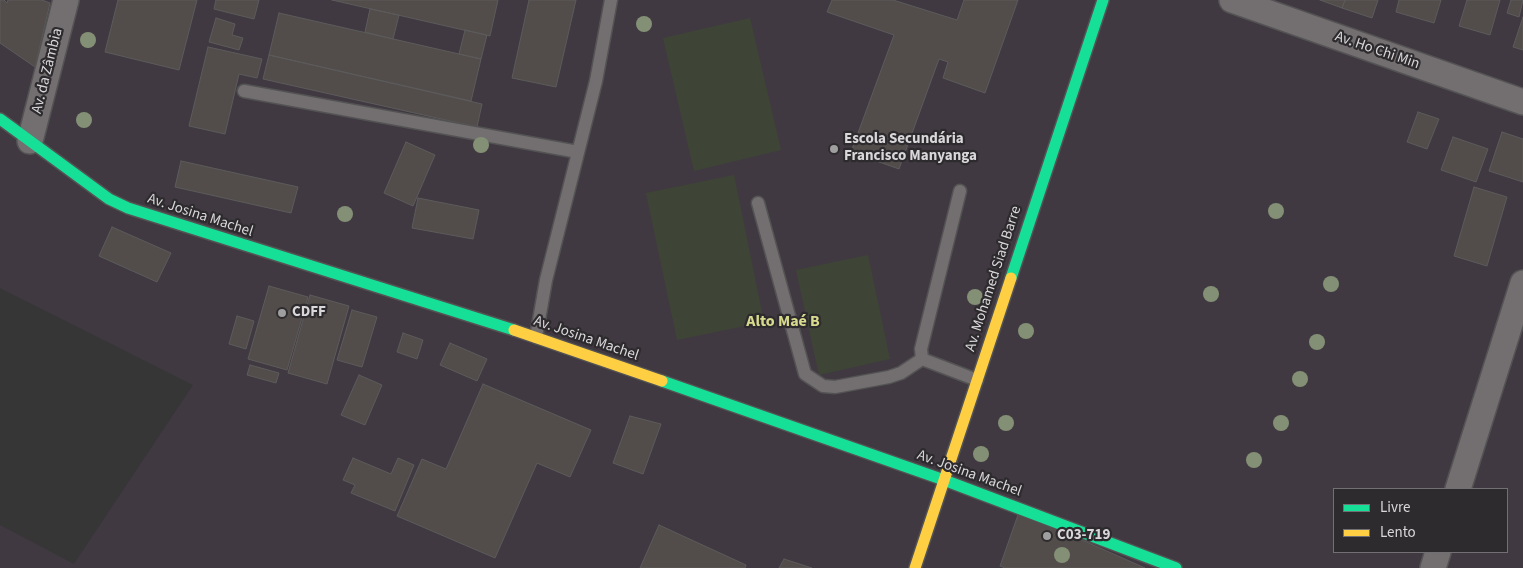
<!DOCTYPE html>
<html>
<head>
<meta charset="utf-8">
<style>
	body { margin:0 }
	#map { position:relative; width:1523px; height:568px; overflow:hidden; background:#373637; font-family:"Source Sans 3",sans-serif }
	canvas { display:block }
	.legend { position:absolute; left:1333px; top:488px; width:175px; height:65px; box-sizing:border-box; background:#2e2b2e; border:1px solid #727072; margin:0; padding:6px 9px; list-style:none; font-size:15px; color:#d9d7d9 }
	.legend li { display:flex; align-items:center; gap:10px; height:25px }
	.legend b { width:25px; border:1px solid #727072 }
</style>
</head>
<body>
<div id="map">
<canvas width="1523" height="568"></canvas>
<ul class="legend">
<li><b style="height:6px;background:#16e098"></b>Livre</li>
<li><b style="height:6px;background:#ffcf43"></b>Lento</li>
</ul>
</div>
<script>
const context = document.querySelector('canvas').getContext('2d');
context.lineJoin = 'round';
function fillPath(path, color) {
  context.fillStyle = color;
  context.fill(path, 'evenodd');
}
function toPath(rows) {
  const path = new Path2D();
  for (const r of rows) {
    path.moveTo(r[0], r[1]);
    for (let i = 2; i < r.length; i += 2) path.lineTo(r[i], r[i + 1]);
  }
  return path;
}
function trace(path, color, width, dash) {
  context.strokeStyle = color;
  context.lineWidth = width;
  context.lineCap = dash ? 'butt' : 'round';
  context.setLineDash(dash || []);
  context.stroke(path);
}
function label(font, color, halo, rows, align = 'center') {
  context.font = font + ' "Source Sans 3",sans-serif';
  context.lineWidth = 4.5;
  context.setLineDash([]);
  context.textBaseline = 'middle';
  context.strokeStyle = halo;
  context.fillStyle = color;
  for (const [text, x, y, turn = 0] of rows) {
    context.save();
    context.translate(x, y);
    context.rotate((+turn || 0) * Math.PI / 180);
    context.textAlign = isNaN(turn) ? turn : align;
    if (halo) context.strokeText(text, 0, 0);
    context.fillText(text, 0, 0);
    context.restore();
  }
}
const built = toPath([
	[0,0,1523,0,1523,568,0,568,0,525,74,564,193,385,0,288],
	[1334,489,1507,489,1507,552,1334,552]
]);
const green = toPath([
	[750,18,781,150,694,171,663,38],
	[734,175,764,322,677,340,646,193],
	[868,255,890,359,819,375,796,270]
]);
const building = toPath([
	[0,0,4,0,7,3,8,0,42,0,50,3,35,67,0,43,0,0],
	[118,0,197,0,179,70,105,52,118,0],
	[216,0,259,0,254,19,214,9,216,0],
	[332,0,498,0,490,36,332,0],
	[529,0,576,0,556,87,512,78,529,0],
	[832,0,893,0,957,20,964,0,1018,0,985,93,943,78,948,62,939,59,899,169,851,152,894,35,827,12,832,0],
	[1320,0,1345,0,1342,8,1320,0],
	[1345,0,1378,0,1372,18,1342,8,1345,0],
	[1399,0,1441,0,1434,23,1396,12,1399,0],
	[1467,0,1500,0,1490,35,1459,26,1467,0],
	[1511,0,1523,0,1519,17,1507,13,1511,0],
	[370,9,399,15,393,39,365,32,370,9],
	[279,13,481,59,471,101,269,55,279,13],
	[1523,17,1523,50,1513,47,1523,17],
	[216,18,235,24,232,35,243,38,239,50,209,42,216,18],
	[465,30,487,35,481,59,459,54,465,30],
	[208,47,262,59,257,78,239,74,225,134,189,126,208,47],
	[269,55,482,104,477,127,263,79,269,55],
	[1418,112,1439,119,1427,149,1407,142,1418,112],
	[1502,132,1523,139,1523,182,1489,171,1502,132],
	[1453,137,1488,149,1476,182,1441,170,1453,137],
	[406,142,435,155,413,206,384,193,406,142],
	[181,161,298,187,291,213,175,187,181,161],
	[1474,187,1507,197,1487,266,1454,256,1474,187],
	[418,198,479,210,473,239,412,228,418,198],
	[112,227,171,253,157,282,99,256,112,227],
	[269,286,308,297,287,370,248,359,269,286],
	[310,295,349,306,327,384,288,373,310,295],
	[352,310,377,317,362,367,337,360,352,310],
	[237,316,254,321,246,349,229,344,237,316],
	[403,333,423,340,417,359,397,352,403,333],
	[450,343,487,359,477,381,440,365,450,343],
	[250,365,279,373,276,383,247,375,250,365],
	[359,375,382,385,365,425,341,415,359,375],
	[483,384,591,430,570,477,537,463,495,558,397,516,422,459,446,469,483,384],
	[630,416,661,424,643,474,613,463,630,416],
	[353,458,391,474,398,458,414,465,395,511,351,493,355,485,343,480,353,458],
	[1019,512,1145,568,1005,568,1000,566,1019,512],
	[659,525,746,565,745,568,640,568,659,525],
	[784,559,812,568,779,568,784,559]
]);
const lane = toPath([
	[244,91,578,152],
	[960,191,921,349,922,359,977,380],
	[758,203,805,374,823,386,835,387,889,377,901,373,922,359],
	[536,337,546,280,596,81,611,0]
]);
const street = toPath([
	[1232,0,1523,102],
	[30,141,66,0],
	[1458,489,1523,283],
	[1433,568,1438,552]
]);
const fast = toPath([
	[0,119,109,199,128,208,514,330],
	[1011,278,1103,0],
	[662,381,944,480,1176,568]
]);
const slow = toPath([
	[514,330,662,381],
	[915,568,1011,278]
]);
const trees = [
	[644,24],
	[88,40],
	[84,120],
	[481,145],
	[1276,211],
	[345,214],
	[1331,284],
	[1211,294],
	[975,297],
	[1026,331],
	[1317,342],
	[1300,379],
	[1006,423],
	[1281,423],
	[981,454],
	[1254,460],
	[1062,555]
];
const markers = [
	[834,149,5,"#a09fa0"],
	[282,313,5,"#a09fa0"],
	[1047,536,5,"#a09fa0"]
];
const streetNames = [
	["Av. Ho Chi Min",1377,51,19],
	["Av. da Zâmbia",48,71,-76],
	["Av. Josina Machel",200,216,18],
	["Av. Mohamed Siad Barre",994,279,-72],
	["Av. Josina Machel",586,339,19],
	["Av. Josina Machel",969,474,20]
];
const poiNames = [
	["Escola Secundária",844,140],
	["Francisco Manyanga",844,157],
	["CDFF",292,313],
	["C03-719",1057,536]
];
const neighbourhoodNames = [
	["Alto Maé B",783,322]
];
fillPath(built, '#403941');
fillPath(green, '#3e4536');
fillPath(building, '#524d4b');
trace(building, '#5c5b5b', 1);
trace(lane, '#545354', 15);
trace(street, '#545354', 28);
trace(fast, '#545354', 14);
trace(slow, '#545354', 14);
trace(lane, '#736f70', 12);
trace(street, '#736f70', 25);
trace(fast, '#16e098', 11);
trace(slow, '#ffcf43', 11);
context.fillStyle = '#839075';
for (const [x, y] of trees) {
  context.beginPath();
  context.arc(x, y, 8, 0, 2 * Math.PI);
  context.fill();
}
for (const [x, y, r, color] of markers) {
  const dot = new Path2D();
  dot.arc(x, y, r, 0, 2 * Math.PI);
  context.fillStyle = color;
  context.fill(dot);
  trace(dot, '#2e2b2e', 2);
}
label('15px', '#d9d7d9', '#2e2b2e', streetNames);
label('bold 15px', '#d9d7d9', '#2e2b2e', poiNames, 'left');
label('bold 16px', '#d8db8d', '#2e2b2e', neighbourhoodNames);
</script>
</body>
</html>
